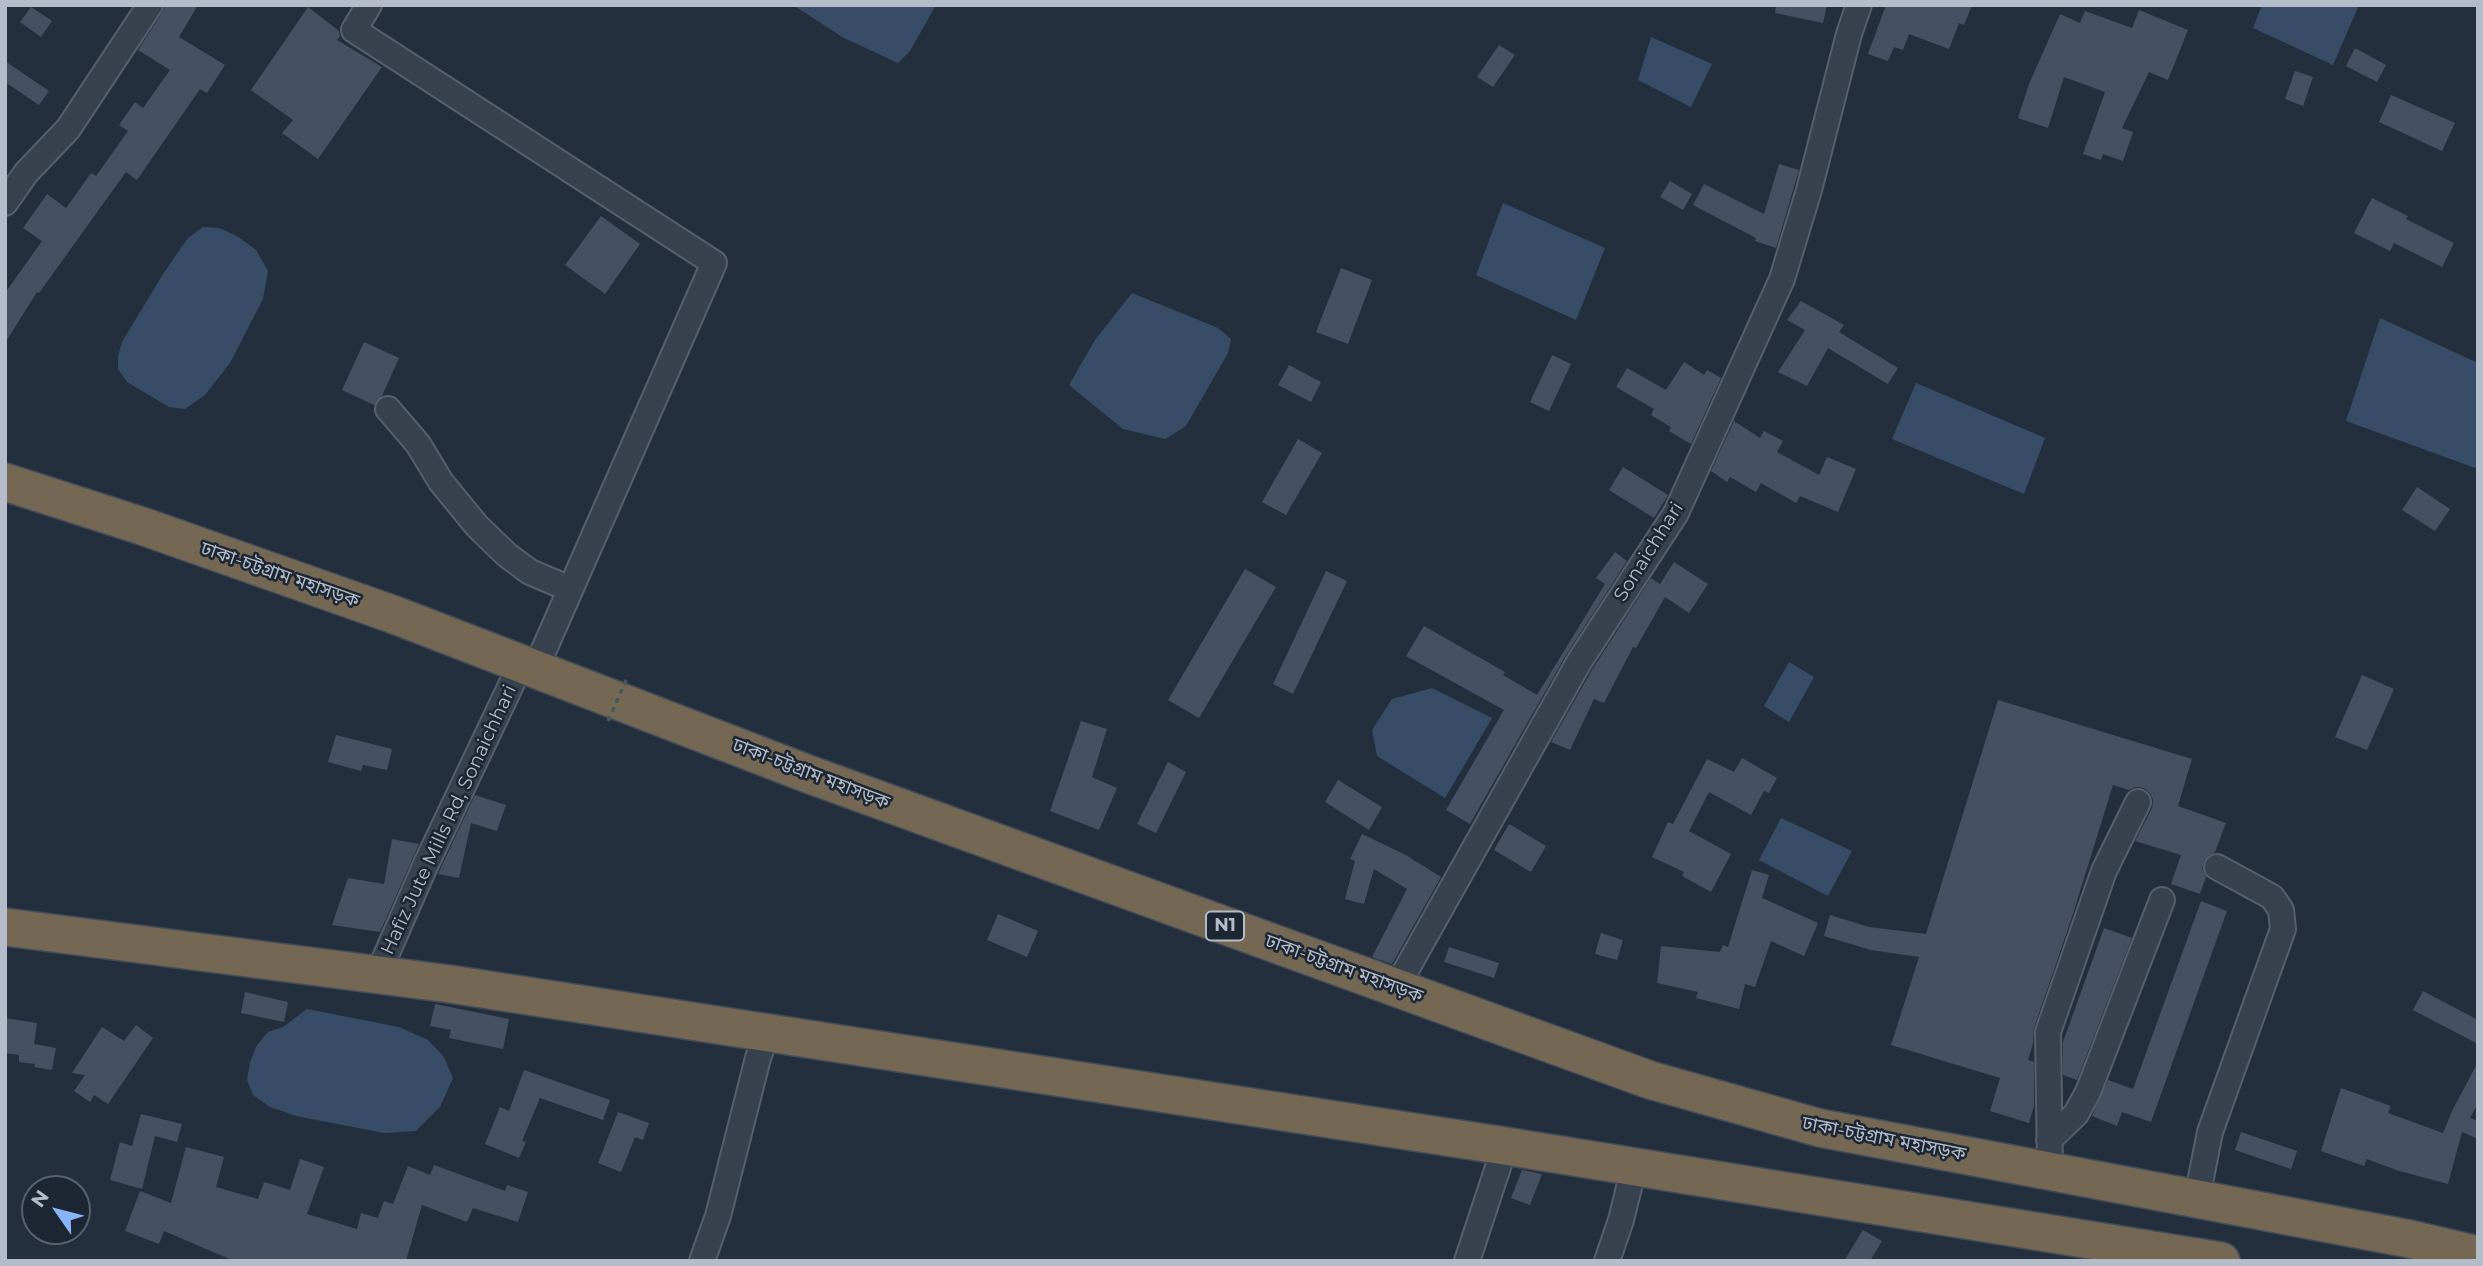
<!DOCTYPE html>
<html>
<head>
<meta charset="utf-8">
<style>
	body { margin:0 }
	#map { position:relative; width:2483px; height:1266px; overflow:hidden; background:#242f3e; font-family:Montserrat,sans-serif }
	canvas { display:block }
	.frame { position:absolute; inset:0; border:7px solid #b4bcc9; pointer-events:none }
	.north { position:absolute; left:21px; top:1175px; width:70px; height:70px; box-sizing:border-box; background:#1d2633; border:2px solid #59626f; border-radius:50%; rotate:305deg; font-size:19px; font-weight:700; line-height:28px; text-align:center; color:#b4bcc9 }
	.north::after { content:''; display:block; margin:auto; width:24px; height:32px; background:#8ab4f8; clip-path:polygon(50% 0,100% 100%,50% 72%,0 100%) }
</style>
</head>
<body>
<div id="map">
<canvas width="2483" height="1266"></canvas>
<div class="frame"></div>
<div class="north">N</div>
</div>
<script>
const context = document.querySelector('canvas').getContext('2d');
context.lineJoin = 'round';
function fillPath(path, color) {
  context.fillStyle = color;
  context.fill(path, 'evenodd');
}
function toPath(rows) {
  const path = new Path2D();
  for (const r of rows) {
    path.moveTo(r[0], r[1]);
    for (let i = 2; i < r.length; i += 2) path.lineTo(r[i], r[i + 1]);
  }
  return path;
}
function trace(path, color, width, dash) {
  context.strokeStyle = color;
  context.lineWidth = width;
  context.lineCap = dash ? 'butt' : 'round';
  context.setLineDash(dash || []);
  context.stroke(path);
}
function label(font, color, halo, rows, align = 'center') {
  context.font = font + ' Montserrat,"Noto Sans Bengali",sans-serif';
  context.lineWidth = 5;
  context.setLineDash([]);
  context.textBaseline = 'middle';
  context.strokeStyle = halo;
  context.fillStyle = color;
  for (const [text, x, y, turn = 0] of rows) {
    context.save();
    context.translate(x, y);
    context.rotate((+turn || 0) * Math.PI / 180);
    context.textAlign = isNaN(turn) ? turn : align;
    if (halo) context.strokeText(text, 0, 0);
    context.fillText(text, 0, 0);
    context.restore();
  }
}
const water = toPath([
	[793,5,936,5,910,51,898,63,844,38],
	[2262,5,2359,5,2333,65,2253,28],
	[1651,37,1712,64,1691,107,1638,80],
	[1503,203,1605,248,1576,320,1476,275],
	[203,227,219,228,237,236,256,250,268,271,263,299,230,363,205,395,185,409,169,407,127,382,118,369,118,356,122,342,163,274,188,238],
	[1132,293,1218,328,1231,339,1228,353,1186,426,1165,439,1123,429,1069,385,1095,340],
	[2380,318,2478,363,2478,469,2346,421],
	[1916,383,2045,438,2024,494,1892,439],
	[1789,662,1814,677,1789,722,1764,706],
	[1432,688,1492,718,1445,798,1377,756,1372,730,1392,699],
	[1781,818,1852,851,1828,896,1759,860],
	[307,1009,399,1027,428,1040,444,1057,453,1078,440,1107,416,1131,384,1133,296,1116,270,1107,253,1095,247,1080,250,1062,257,1045,268,1032,283,1027]
]);
const building = toPath([
	[165,5,198,5,179,37,225,65,207,93,200,89,137,180,126,172,39,293,37,292,5,343,5,293,42,241,23,228,47,194,66,208,91,173,96,176,128,131,119,125,135,102,143,108,170,70,138,50,162,13],
	[1776,5,1827,5,1823,23,1775,13],
	[1886,5,1917,7,1972,5,1964,25,1959,23,1949,49,1909,34,1903,50,1894,47,1888,61,1868,54],
	[31,7,52,21,41,37,20,22],
	[308,7,339,31,340,36,337,40,382,67,318,159,282,133,293,120,251,90],
	[2139,10,2188,30,2168,80,2149,72,2122,128,2133,132,2123,161,2103,154,2101,160,2083,154,2105,92,2064,77,2048,128,2018,118,2029,84,2060,14,2080,23,2085,11,2132,28],
	[1499,45,1515,55,1493,87,1477,77],
	[2355,48,2386,65,2377,82,2346,66],
	[5,61,49,91,39,105,5,82],
	[2295,71,2313,77,2303,106,2285,99],
	[2391,95,2455,123,2442,151,2379,122],
	[1779,164,1799,170,1776,248,1755,241,1756,238,1693,205,1704,184,1764,214],
	[1670,181,1692,194,1683,210,1660,197],
	[2372,198,2408,216,2406,219,2454,243,2442,267,2394,243,2390,251,2354,233],
	[601,216,640,244,605,294,565,265],
	[1341,268,1372,280,1348,344,1316,332],
	[1801,301,1844,325,1839,332,1898,368,1888,384,1828,348,1807,386,1778,372,1805,330,1787,320],
	[364,342,399,358,382,396,374,405,342,390],
	[1552,355,1571,364,1549,411,1530,402],
	[1684,362,1704,375,1707,370,1721,378,1691,444,1669,431,1671,427,1651,415,1654,409,1616,387,1627,368,1666,390],
	[1289,365,1321,382,1311,402,1278,385],
	[1734,421,1760,438,1764,431,1783,441,1777,452,1819,475,1827,457,1856,469,1838,512,1800,496,1796,503,1761,483,1756,492,1730,477,1727,482,1711,471],
	[1298,439,1322,453,1286,515,1262,502],
	[1623,467,1668,495,1654,518,1609,490],
	[2417,487,2450,509,2435,531,2402,510],
	[1615,552,1627,561,1566,655,1470,824,1446,810,1504,710,1406,656,1424,626,1505,672,1503,675,1537,695,1605,584,1596,578],
	[1674,562,1708,584,1689,613,1665,597,1636,648,1633,647,1604,703,1594,699,1570,750,1551,742,1592,670,1651,578,1660,584],
	[1245,569,1276,587,1199,718,1168,700],
	[1326,571,1347,581,1293,694,1273,684],
	[2362,675,2394,689,2367,750,2335,737],
	[1998,700,2192,759,2178,806,2226,823,2215,852,2209,855,2204,861,2202,868,2206,877,2200,894,2171,884,2181,855,2135,841,2152,808,2153,800,2150,793,2144,788,2136,787,2129,790,2113,785,2072,917,2034,1028,2033,1043,2028,1060,2034,1062,2034,1106,2029,1123,1990,1111,2000,1078,1891,1045,1919,957,1871,950,1824,936,1830,915,1869,927,1926,934],
	[1081,721,1107,729,1092,777,1117,788,1099,830,1050,811],
	[336,735,392,749,387,770,363,765,361,771,328,762],
	[1742,758,1777,778,1769,793,1764,791,1751,815,1709,792,1689,831,1731,854,1711,892,1682,876,1684,872,1652,857,1668,822,1673,824,1707,759,1734,772],
	[1168,762,1186,772,1156,833,1137,824],
	[1338,780,1382,807,1369,830,1325,802],
	[475,795,506,805,497,831,471,823,459,878,438,874],
	[1509,824,1546,846,1531,872,1494,850],
	[1362,834,1404,854,1441,877,1392,964,1372,957,1407,889,1374,869,1364,904,1345,899,1355,861,1350,859],
	[392,839,419,844,380,932,332,925,348,878,384,884],
	[1752,870,1769,875,1762,898,1818,923,1804,956,1771,941,1755,987,1745,984,1739,1009,1696,998,1698,992,1657,983,1661,946,1720,952,1723,945,1728,947],
	[2201,901,2227,911,2151,1122,2122,1112,2117,1126,2092,1116,2108,1080,2133,1089],
	[998,914,1038,931,1027,957,987,940],
	[2104,928,2132,938,2077,1080,2063,1075,2063,1042],
	[1601,933,1623,940,1617,960,1595,954],
	[1449,947,1499,963,1494,978,1444,962],
	[2423,991,2478,1020,2478,1044,2413,1010],
	[245,992,288,1002,284,1022,241,1013],
	[435,1004,509,1019,503,1049,449,1038,451,1030,430,1026],
	[5,1018,37,1023,34,1044,56,1048,52,1070,34,1067,35,1064,19,1062,19,1055,5,1053],
	[136,1025,153,1038,108,1104,94,1095,90,1102,74,1091,85,1075,72,1073,102,1027,124,1041],
	[2478,1062,2478,1103,2470,1118,2478,1121,2478,1139,2462,1132,2448,1184,2396,1170,2367,1159,2364,1166,2321,1151,2341,1088,2391,1106,2388,1113,2443,1133,2452,1111],
	[524,1070,610,1100,603,1120,540,1098,522,1141,526,1142,519,1158,485,1144,500,1107,509,1111],
	[618,1112,649,1123,643,1140,635,1137,621,1172,598,1163],
	[141,1114,182,1124,177,1142,155,1136,142,1189,110,1180,120,1142,132,1146],
	[2241,1132,2297,1151,2291,1169,2235,1150],
	[186,1147,224,1157,216,1187,258,1199,264,1182,290,1190,300,1159,324,1167,307,1214,357,1229,361,1213,378,1218,384,1201,393,1204,408,1166,430,1175,434,1165,505,1191,507,1185,528,1192,518,1222,473,1208,467,1222,422,1205,406,1261,234,1261,164,1231,159,1244,125,1231,140,1191,171,1203],
	[1522,1170,1542,1174,1530,1205,1511,1198],
	[1863,1230,1882,1241,1870,1261,1844,1261]
]);
const minor = toPath([
	[369,5,354,30,714,263,535,670],
	[5,203,26,173,68,129,150,5],
	[388,409,418,444,441,482,477,526,507,555,530,572,570,589],
	[377,976,426,864,521,664],
	[1396,988,1579,662,1676,513,1782,279,1809,190,1849,34,1859,5],
	[2049,1140,2076,1114,2088,1092,2162,900],
	[2050,1171,2048,1032,2104,871,2138,802],
	[2197,1198,2210,1132,2283,929,2281,910,2272,897,2217,867],
	[702,1261,718,1216,758,1058,767,1034],
	[1467,1261,1505,1146],
	[1607,1261,1621,1220,1634,1167]
]);
const highway = toPath([
	[5,482,142,526,392,614,808,774,1650,1080,1820,1128,2410,1239,2478,1255],
	[5,927,450,984,1505,1146,2221,1261]
]);
const pathBridge = toPath([
	[608,721,628,676]
]);
const shields = [
	[1225,926,38]
];
const shieldNames = [
	["N1",1225,926]
];
const streetNames = [
	["Sonaichhari",1649,552,-58],
	["ঢাকা-চট্টগ্রাম মহাসড়ক",280,575,19],
	["ঢাকা-চট্টগ্রাম মহাসড়ক",811,774,21],
	["Hafiz Jute Mills Rd, Sonaichhari",449,820,-65],
	["ঢাকা-চট্টগ্রাম মহাসড়ক",1344,969,20],
	["ঢাকা-চট্টগ্রাম মহাসড়ক",1884,1139,11]
];
fillPath(water, '#394c67');
fillPath(building, '#455162');
trace(minor, '#565f6c', 28);
trace(highway, '#434c59', 40);
trace(minor, '#38414e', 24);
trace(highway, '#746855', 37);
trace(pathBridge, '#44595c', 3.5, [5, 5]);
for (const [x, y, w] of shields) {
  const box = new Path2D();
  box.roundRect(x - w / 2, y - 14.5, w, 29, 5);
  context.fillStyle = '#1d2633';
  context.fill(box);
  trace(box, '#b4bcc9', 2);
}
label('bold 18px', '#b4bcc9', null, shieldNames);
label('19px', '#b4bcc9', '#1d2633', streetNames);
</script>
</body>
</html>
